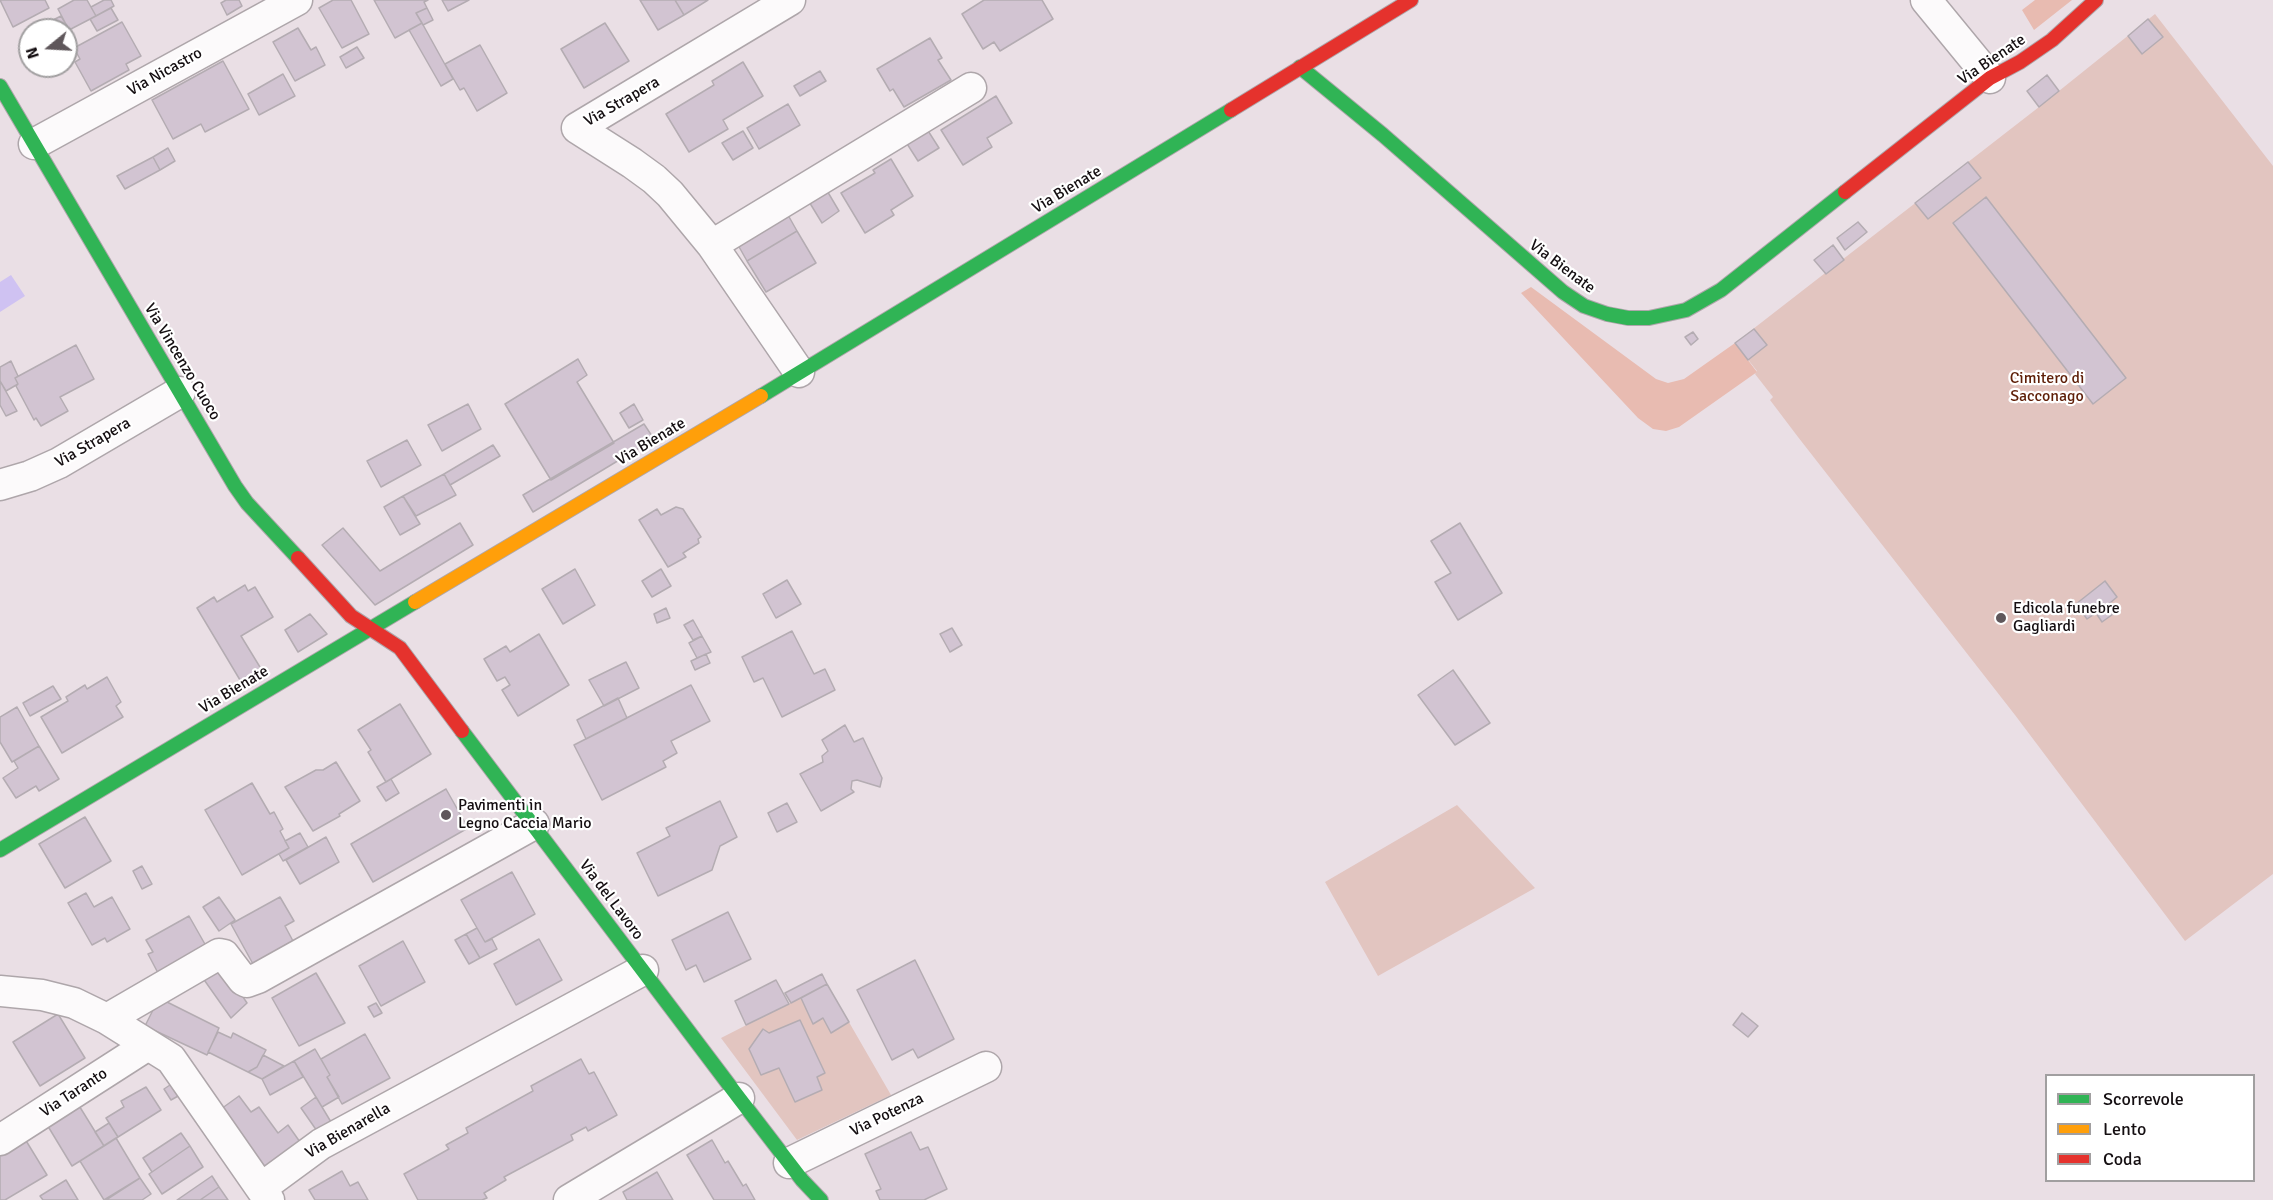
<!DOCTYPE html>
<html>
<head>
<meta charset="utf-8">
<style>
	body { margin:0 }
	#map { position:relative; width:2273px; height:1200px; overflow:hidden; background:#eadfe5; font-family:Signika,sans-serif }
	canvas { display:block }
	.legend { position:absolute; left:2045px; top:1074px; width:210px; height:108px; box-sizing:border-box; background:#fff; border:2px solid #a19fa0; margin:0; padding:8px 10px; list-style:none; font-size:18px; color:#140e11 }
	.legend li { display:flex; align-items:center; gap:12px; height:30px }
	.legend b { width:30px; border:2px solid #a19fa0 }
	.north { position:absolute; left:18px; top:18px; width:60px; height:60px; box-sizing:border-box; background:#fff; border:2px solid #a19fa0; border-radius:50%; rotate:252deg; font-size:16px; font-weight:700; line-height:24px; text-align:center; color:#140e11 }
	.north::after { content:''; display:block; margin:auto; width:21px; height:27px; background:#5f575b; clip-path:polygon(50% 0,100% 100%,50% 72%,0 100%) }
</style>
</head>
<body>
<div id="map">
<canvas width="2273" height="1200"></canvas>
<ul class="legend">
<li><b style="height:8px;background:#30b455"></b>Scorrevole</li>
<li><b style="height:8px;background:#ff9f0a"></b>Lento</li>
<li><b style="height:8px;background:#e5322d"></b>Coda</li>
</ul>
<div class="north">N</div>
</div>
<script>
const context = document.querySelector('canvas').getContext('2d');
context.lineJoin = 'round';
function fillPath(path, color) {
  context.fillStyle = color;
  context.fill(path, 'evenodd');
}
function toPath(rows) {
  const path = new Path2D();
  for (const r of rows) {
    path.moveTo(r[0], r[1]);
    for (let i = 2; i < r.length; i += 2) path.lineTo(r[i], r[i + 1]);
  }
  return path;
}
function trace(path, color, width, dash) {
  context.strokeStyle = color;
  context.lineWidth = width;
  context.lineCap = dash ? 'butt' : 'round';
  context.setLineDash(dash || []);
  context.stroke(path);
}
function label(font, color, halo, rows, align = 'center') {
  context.font = font + ' Signika,sans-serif';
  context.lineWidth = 4.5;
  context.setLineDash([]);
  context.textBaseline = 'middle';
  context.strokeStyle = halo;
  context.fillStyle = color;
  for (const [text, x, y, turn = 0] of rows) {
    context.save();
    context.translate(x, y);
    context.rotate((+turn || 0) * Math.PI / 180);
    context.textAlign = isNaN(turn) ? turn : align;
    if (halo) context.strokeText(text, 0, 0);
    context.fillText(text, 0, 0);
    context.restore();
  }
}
const green = toPath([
	[2155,14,2273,166,2273,874,2185,941,2015,715,1798,437,1770,400,1773,397,1755,374,1757,371,1735,343,2039,107],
	[1457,805,1535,888,1378,976,1325,882],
	[827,984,891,1095,797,1140,721,1038]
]);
const forest = toPath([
	[2035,0,2072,0,2034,30,2022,10],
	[1531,287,1656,379,1668,383,1684,379,1735,343,1757,372,1679,427,1666,431,1653,429,1638,418,1521,293]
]);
const water = toPath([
	[11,275,25,296,0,312,0,282]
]);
const building = toPath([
	[0,0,45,0,49,8,13,27,0,0],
	[74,0,87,0,96,16,69,30,58,9,74,0],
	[104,0,111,0,114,6,96,16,91,7,104,0],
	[226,0,239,0,242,6,227,15,221,3,226,0],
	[333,0,351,0,369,34,342,48,319,8,333,0],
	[374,0,428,0,424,2,427,8,416,13,422,23,395,38,374,0],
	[442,0,469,0,448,11,442,0],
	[640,0,675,0,684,15,658,30,640,0],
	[675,0,708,0,684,15,675,0],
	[984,0,1042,0,1053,19,1000,51,994,42,983,49,962,14,984,0],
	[111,8,118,20,97,31,90,19,111,8],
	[427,8,433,20,423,25,416,13,427,8],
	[61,16,67,26,59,30,53,20,61,16],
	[2148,19,2163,37,2142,54,2128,36,2148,19],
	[122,22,141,56,126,64,129,70,91,91,75,62,80,59,74,48,122,22],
	[422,23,453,79,441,86,409,30,422,23],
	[605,23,629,61,584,88,561,49,605,23],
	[298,28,311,50,316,47,325,65,295,81,273,42,298,28],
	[930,38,942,58,938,60,951,80,904,107,893,89,890,91,877,69,930,38],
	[480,45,507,93,477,111,464,88,460,90,445,64,480,45],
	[357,47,364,58,346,68,340,57,357,47],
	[223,61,249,109,205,132,201,124,173,139,152,100,223,61],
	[743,62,763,96,723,120,728,129,689,152,666,114,714,85,712,81,743,62],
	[820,71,826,81,800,96,794,86,820,71],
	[283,74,295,96,259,115,248,94,283,74],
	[2047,75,2059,91,2039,107,2027,91,2047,75],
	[996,96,1012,123,987,138,992,147,963,165,941,130,996,96],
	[788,104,800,125,759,149,747,128,788,104],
	[925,126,939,148,918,161,904,139,925,126],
	[743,131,753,148,733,160,722,143,743,131],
	[168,148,175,161,160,170,153,157,168,148],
	[153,157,160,170,125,189,117,176,153,157],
	[891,159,913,196,891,210,894,215,865,233,841,193,875,173,873,170,891,159],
	[1968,162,1981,178,1928,219,1915,203,1968,162],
	[826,189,839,211,822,223,808,200,826,189],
	[1986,197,2126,378,2093,404,1953,223,1986,197],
	[788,215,797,231,747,261,738,245,788,215],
	[1858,222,1867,232,1845,250,1837,238,1858,222],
	[797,231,816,263,766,292,747,261,797,231],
	[1833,245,1844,260,1826,274,1814,260,1833,245],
	[1754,329,1767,345,1748,360,1735,343,1754,329],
	[1693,332,1698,339,1691,345,1685,337,1693,332],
	[76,345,94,379,60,397,68,411,41,426,36,418,34,420,16,386,18,384,15,378,76,345],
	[578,359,587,375,577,382,614,443,551,480,505,404,578,359],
	[11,361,18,376,15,378,18,384,6,391,0,381,0,367,11,361],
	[0,381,17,411,6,416,0,405,0,381],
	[468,404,481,429,442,451,428,425,468,404],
	[634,404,643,420,629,428,620,413,634,404],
	[644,424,654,439,533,512,523,495,644,424],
	[407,440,421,465,381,487,367,461,407,440],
	[493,445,500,456,450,485,444,474,493,445],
	[444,474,456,495,416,516,403,496,444,474],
	[403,496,420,524,400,535,384,507,403,496],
	[676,507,683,509,701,537,698,539,699,543,683,553,686,557,668,567,639,520,657,509,661,515,676,507],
	[460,523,473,545,375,605,322,545,343,528,380,571,460,523],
	[1460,523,1502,593,1458,620,1435,582,1451,573,1431,541,1460,523],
	[575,569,595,605,563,624,542,589,575,569],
	[661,569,671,586,652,597,642,581,661,569],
	[787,580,801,604,776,618,763,594,787,580],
	[2105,581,2117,597,2110,603,2116,612,2102,622,2096,613,2087,619,2076,604,2105,581],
	[245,585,248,591,255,587,273,617,241,636,263,672,243,685,197,608,214,597,217,602,245,585],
	[666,608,670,618,657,623,654,614,666,608],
	[310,614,327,634,298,652,285,630,310,614],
	[693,620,702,636,693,640,684,625,693,620],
	[952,628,962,645,950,652,940,634,952,628],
	[792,631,814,674,825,669,835,690,782,717,763,678,754,682,742,657,792,631],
	[539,634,569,685,518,716,502,690,510,685,505,677,497,681,484,659,506,646,510,652,539,634],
	[702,636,711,652,697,658,689,643,702,636],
	[706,654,710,663,695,670,691,661,706,654],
	[626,662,639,688,604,706,589,680,626,662],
	[1453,670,1490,723,1455,745,1418,695,1453,670],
	[107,677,121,702,116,706,123,717,62,753,41,717,68,701,66,697,85,685,87,689,107,677],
	[691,685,710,721,671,741,677,753,663,761,666,767,602,800,574,745,691,685],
	[53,686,61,699,30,716,23,703,53,686],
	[618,698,627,718,586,739,577,720,618,698],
	[400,704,431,754,386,782,368,752,371,750,358,730,400,704],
	[17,707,39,746,12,762,0,742,0,717,17,707],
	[845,725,854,742,863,738,882,778,880,787,857,780,852,781,851,789,854,792,821,811,800,774,823,762,822,756,828,751,822,740,845,725],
	[39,746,59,779,39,791,36,786,16,798,3,778,18,768,14,761,39,746],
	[336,762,360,801,339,814,340,816,313,831,285,787,316,770,323,770,336,762],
	[391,779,399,793,386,801,377,787,391,779],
	[252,783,270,814,274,812,283,829,280,831,289,848,242,875,205,810,252,783],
	[446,789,468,828,373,882,351,844,446,789],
	[720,801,737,837,720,846,712,870,658,896,637,853,670,836,666,828,720,801],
	[787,803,797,822,777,832,768,813,787,803],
	[85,817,111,861,65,888,39,844,85,817],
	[300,833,308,847,283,861,279,854,289,848,285,841,300,833],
	[326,837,339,862,300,884,286,860,326,837],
	[142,866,152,884,142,889,133,871,142,866],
	[512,872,535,914,485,942,461,900,512,872],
	[86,893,94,907,112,897,130,929,107,942,105,938,92,945,68,903,86,893],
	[219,897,235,920,219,931,203,907,219,897],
	[280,897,294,921,285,926,293,941,253,964,231,924,280,897],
	[728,912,751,959,704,982,696,965,686,970,672,940,728,912],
	[189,916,206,946,158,973,148,954,153,952,146,940,189,916],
	[477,928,485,942,492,939,497,949,480,958,466,934,477,928],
	[466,934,480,958,469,964,455,940,466,934],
	[539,939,562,980,516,1005,494,964,539,939],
	[403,941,425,982,381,1006,359,966,403,941],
	[915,960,954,1039,918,1058,913,1049,892,1060,857,990,915,960],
	[220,962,247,1003,231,1018,200,974,220,962],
	[316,973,345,1023,299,1046,272,998,316,973],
	[822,974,827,984,791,1003,785,993,822,974],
	[776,980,789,1004,746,1025,735,1001,776,980],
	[827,984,849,1022,831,1033,823,1018,813,1024,801,998,827,984],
	[159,998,219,1028,207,1055,145,1026,159,998],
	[376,1003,382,1013,374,1017,368,1007,376,1003],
	[1742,1013,1758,1026,1748,1037,1733,1025,1742,1013],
	[58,1014,85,1058,40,1086,13,1042,58,1014],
	[800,1020,825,1073,817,1077,822,1090,795,1102,779,1068,761,1075,749,1049,763,1029,769,1033,800,1020],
	[218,1032,231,1038,233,1033,266,1050,257,1067,248,1072,208,1052,218,1032],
	[365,1034,390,1078,342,1104,327,1077,330,1075,321,1059,365,1034],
	[315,1049,330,1075,327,1077,339,1097,322,1107,294,1061,315,1049],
	[263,1055,284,1066,262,1079,248,1072,257,1067,263,1055],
	[581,1059,589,1074,594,1072,617,1115,588,1131,586,1127,571,1135,573,1140,504,1177,506,1180,484,1193,487,1198,482,1200,418,1200,404,1174,449,1149,446,1145,468,1133,466,1128,533,1091,531,1086,581,1059],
	[294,1061,303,1077,270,1095,262,1079,294,1061],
	[173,1083,180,1095,171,1100,164,1089,173,1083],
	[146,1087,161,1110,118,1137,106,1118,124,1107,121,1101,146,1087],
	[239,1096,251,1112,259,1107,278,1133,288,1125,300,1142,264,1169,221,1109,239,1096],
	[316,1097,331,1122,317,1131,301,1108,316,1097],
	[78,1104,104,1146,72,1166,46,1123,78,1104],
	[109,1123,118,1137,104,1146,95,1132,109,1123],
	[911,1132,920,1150,928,1147,947,1189,924,1200,880,1200,876,1191,881,1189,865,1154,911,1132],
	[181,1133,190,1146,152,1172,143,1158,181,1133],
	[116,1138,140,1178,104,1200,80,1161,116,1138],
	[25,1139,47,1175,5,1200,0,1200,0,1151,25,1139],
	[712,1140,725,1163,728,1161,743,1186,746,1184,755,1200,714,1200,687,1155,712,1140],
	[190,1146,203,1167,162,1194,149,1174,190,1146],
	[342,1171,350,1186,358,1182,368,1200,315,1200,309,1190,342,1171],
	[657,1172,673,1200,627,1200,623,1192,657,1172],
	[212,1176,219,1187,200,1200,177,1200,212,1176],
	[140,1178,151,1194,142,1200,106,1200,140,1178],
	[66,1180,78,1200,43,1200,40,1196,66,1180],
	[219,1187,228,1200,200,1200,219,1187]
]);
const street = toPath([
	[790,0,577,128,632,163,654,179,670,194,712,245,799,372],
	[1926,0,1990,78],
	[34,144,297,0],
	[712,245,971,88],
	[0,485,30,476,59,463,180,392],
	[0,991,42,995,74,1003,107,1019,171,1059,269,1200],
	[107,1019,219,954,224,955,243,980,247,982,258,978,534,824],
	[0,1140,148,1045],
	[789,1163,986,1067],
	[261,1188,321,1144,643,970],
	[569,1200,739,1098]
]);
const fast = toPath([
	[1300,67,1383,135,1563,292,1584,306,1607,314,1628,318,1649,318,1686,310,1721,290,1845,192],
	[0,86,235,486,247,503,298,558],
	[761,396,1231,110],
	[462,731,739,1098,802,1180,821,1200],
	[0,850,415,602]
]);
const slow = toPath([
	[415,602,761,396]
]);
const jam = toPath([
	[1231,110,1411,0],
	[1845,192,1990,78,2020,62,2052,40,2096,0],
	[298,558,351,616,400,648,462,731]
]);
const markers = [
	[2001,618,6,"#5f575b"],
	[446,815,6,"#5f575b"]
];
const streetNames = [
	["Via Bienate",1992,60,-34],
	["Via Nicastro",165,72,-29],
	["Via Strapera",622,102,-30],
	["Via Bienate",1067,190,-31],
	["Via Bienate",1562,267,37],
	["Via Vincenzo Cuoco",182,362,59],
	["Via Bienate",651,442,-31],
	["Via Strapera",93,443,-30],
	["Via Bienate",234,690,-31],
	["Via del Lavoro",611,900,53],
	["Via Taranto",74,1093,-33],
	["Via Potenza",887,1115,-26],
	["Via Bienarella",348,1131,-30]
];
const parkNames = [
	["Cimitero di",2047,379],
	["Sacconago",2047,397]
];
const poiNames = [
	["Edicola funebre",2013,609],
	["Gagliardi",2013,627],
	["Pavimenti in",458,806],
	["Legno Caccia Mario",458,824]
];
fillPath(green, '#e2c5c0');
fillPath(forest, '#e8bbb1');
fillPath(water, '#cfc2f2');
fillPath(building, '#d2c4d2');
trace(building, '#b4acb2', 1.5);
trace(street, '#aea6aa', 33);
trace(fast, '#aea6aa', 16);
trace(slow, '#aea6aa', 16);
trace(jam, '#aea6aa', 16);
trace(street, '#fcfafb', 30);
trace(fast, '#30b455', 14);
trace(slow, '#ff9f0a', 14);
trace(jam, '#e5322d', 14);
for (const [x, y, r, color] of markers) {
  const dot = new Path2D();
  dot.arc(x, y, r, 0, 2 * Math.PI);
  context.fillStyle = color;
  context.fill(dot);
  trace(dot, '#fff', 2);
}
label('16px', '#140e11', '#fff', streetNames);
label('16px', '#5e1e07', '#fff', parkNames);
label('16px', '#140e11', '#fff', poiNames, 'left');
</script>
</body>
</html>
